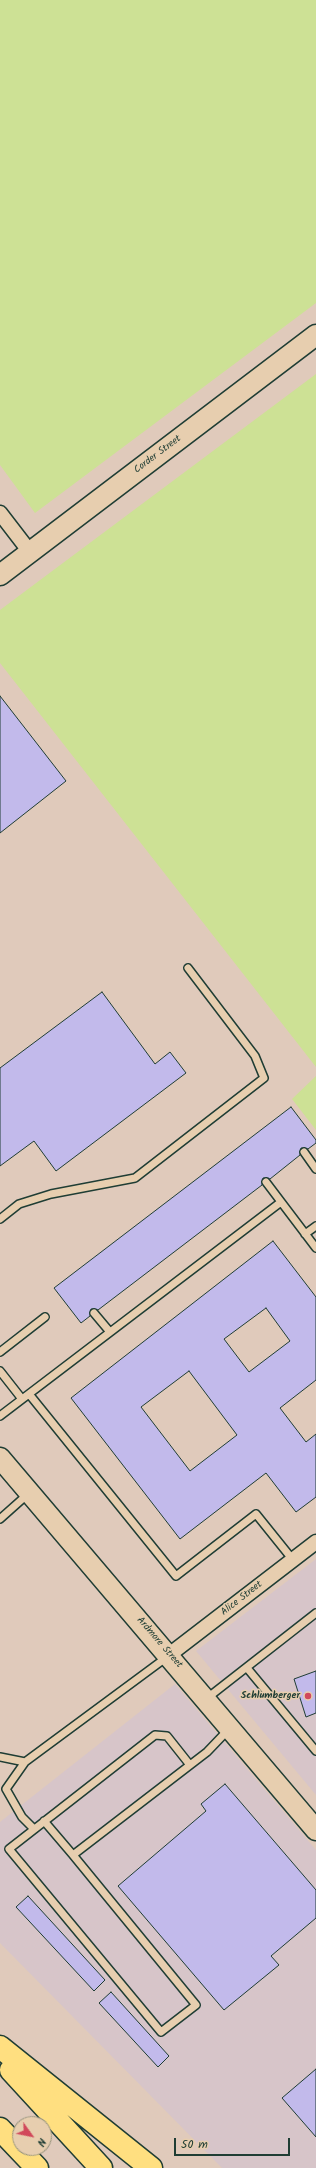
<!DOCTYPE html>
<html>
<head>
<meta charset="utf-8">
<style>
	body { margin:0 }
	#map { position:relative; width:316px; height:2168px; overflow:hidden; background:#e0cabb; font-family:Kalam,sans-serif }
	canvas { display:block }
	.north { position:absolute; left:12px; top:2116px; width:40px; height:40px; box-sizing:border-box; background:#e7ceaf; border:1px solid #97947e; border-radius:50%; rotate:123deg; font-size:11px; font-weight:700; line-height:16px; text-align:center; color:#1f3d34 }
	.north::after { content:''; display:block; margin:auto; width:14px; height:18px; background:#d1495b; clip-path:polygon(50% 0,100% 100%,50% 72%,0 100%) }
	.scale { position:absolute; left:174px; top:2138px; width:116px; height:18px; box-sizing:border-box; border:2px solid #1f3d34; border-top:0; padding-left:5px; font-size:12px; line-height:14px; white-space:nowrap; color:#1f3d34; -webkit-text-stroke:3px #e7ceaf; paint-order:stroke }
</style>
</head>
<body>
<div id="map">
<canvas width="316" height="2168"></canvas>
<div class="north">N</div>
<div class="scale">50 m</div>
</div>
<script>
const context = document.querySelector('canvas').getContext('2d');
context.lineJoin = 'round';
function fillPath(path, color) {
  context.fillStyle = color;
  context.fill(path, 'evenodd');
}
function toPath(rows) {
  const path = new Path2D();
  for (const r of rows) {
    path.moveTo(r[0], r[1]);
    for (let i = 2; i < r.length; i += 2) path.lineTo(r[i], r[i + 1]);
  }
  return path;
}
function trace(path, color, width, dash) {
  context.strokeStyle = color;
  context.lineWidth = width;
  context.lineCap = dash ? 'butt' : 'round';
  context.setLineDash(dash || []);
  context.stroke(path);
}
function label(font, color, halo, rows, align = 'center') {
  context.font = font + ' Kalam,sans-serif';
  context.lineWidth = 3;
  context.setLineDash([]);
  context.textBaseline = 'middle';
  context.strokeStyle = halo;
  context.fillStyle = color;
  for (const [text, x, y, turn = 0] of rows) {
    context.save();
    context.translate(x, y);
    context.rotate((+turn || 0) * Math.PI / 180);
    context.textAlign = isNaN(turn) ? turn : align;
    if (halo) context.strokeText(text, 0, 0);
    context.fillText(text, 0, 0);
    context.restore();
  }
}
const built = toPath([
	[316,1559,316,1795,196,1651],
	[175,1684,316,1850,316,2168,222,2168,0,1943,0,1822]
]);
const green = toPath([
	[0,0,316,0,316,303,35,513,0,465],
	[316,374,316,1067,0,663,0,610],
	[316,1076,316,1130,292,1099]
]);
const building = toPath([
	[0,696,66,781,0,833,0,696],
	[102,992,155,1064,170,1052,186,1073,56,1171,34,1141,0,1166,0,1068,102,992],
	[291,1107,316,1140,316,1143,308,1149,301,1148,300,1155,270,1179,263,1178,262,1185,98,1310,91,1309,90,1316,81,1323,54,1288,291,1107],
	[273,1241,316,1297,316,1380,280,1408,306,1442,316,1434,316,1497,296,1512,266,1473,180,1539,71,1398,273,1241],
	[266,1308,290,1341,249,1372,224,1339,266,1308],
	[189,1371,237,1435,190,1471,141,1407,189,1371],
	[316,1671,316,1713,306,1717,294,1679,316,1671],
	[225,1784,316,1890,316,1918,271,1956,279,1965,224,2010,118,1886,206,1811,201,1804,225,1784],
	[28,1896,105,1980,94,1991,16,1907,28,1896],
	[111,1992,169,2056,158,2067,99,2003,111,1992],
	[316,2069,316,2137,282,2098,316,2069]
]);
const lane = toPath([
	[304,1152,316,1169],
	[266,1182,316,1248],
	[0,1219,19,1204,51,1194,135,1178,264,1078,255,1056,188,968],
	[305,1234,316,1226],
	[94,1313,110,1332],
	[0,1352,45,1317],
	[0,1371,22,1399],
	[29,1394,176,1576,256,1514,293,1560],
	[0,1416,281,1202],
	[0,1519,28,1494],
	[247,1668,316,1751],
	[206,1699,316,1613],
	[0,1757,25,1762,167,1657],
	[25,1762,6,1789,22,1817,34,1829],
	[190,1765,167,1736,155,1735,9,1849,161,2032,196,2005,73,1855,207,1752,229,1729],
	[44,1821,73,1855]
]);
const street = toPath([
	[0,513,30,552],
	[169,1655,316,1542]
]);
const secondary = toPath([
	[0,575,316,335],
	[0,1458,316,1830]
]);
const highway = toPath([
	[0,2047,151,2168],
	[11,2070,101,2168],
	[0,2129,37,2168]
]);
const markers = [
	[308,1696,4,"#d1495b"]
];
const streetNames = [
	["Corder Street",158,455,-37],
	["Alice Street",242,1599,-38],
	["Ardmore Street",159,1643,49]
];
const poiNames = [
	["Schlumberger",300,1696]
];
fillPath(built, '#d7c5c9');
fillPath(green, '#cde195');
fillPath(building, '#c2baeb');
trace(building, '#1f3d34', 1);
trace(lane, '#1f3d34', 10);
trace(street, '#1f3d34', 17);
trace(secondary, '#1f3d34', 23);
trace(highway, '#1f3d34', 25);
trace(lane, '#e7ceaf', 7);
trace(street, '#e7ceaf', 14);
trace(secondary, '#e7ceaf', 20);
trace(highway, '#ffdf80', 22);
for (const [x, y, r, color] of markers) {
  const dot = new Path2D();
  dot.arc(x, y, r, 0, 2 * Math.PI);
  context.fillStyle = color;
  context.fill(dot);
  trace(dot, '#e7ceaf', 1.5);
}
label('10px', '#1f3d34', '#e7ceaf', streetNames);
label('bold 10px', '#1f3d34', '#e7ceaf', poiNames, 'right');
</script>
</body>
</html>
